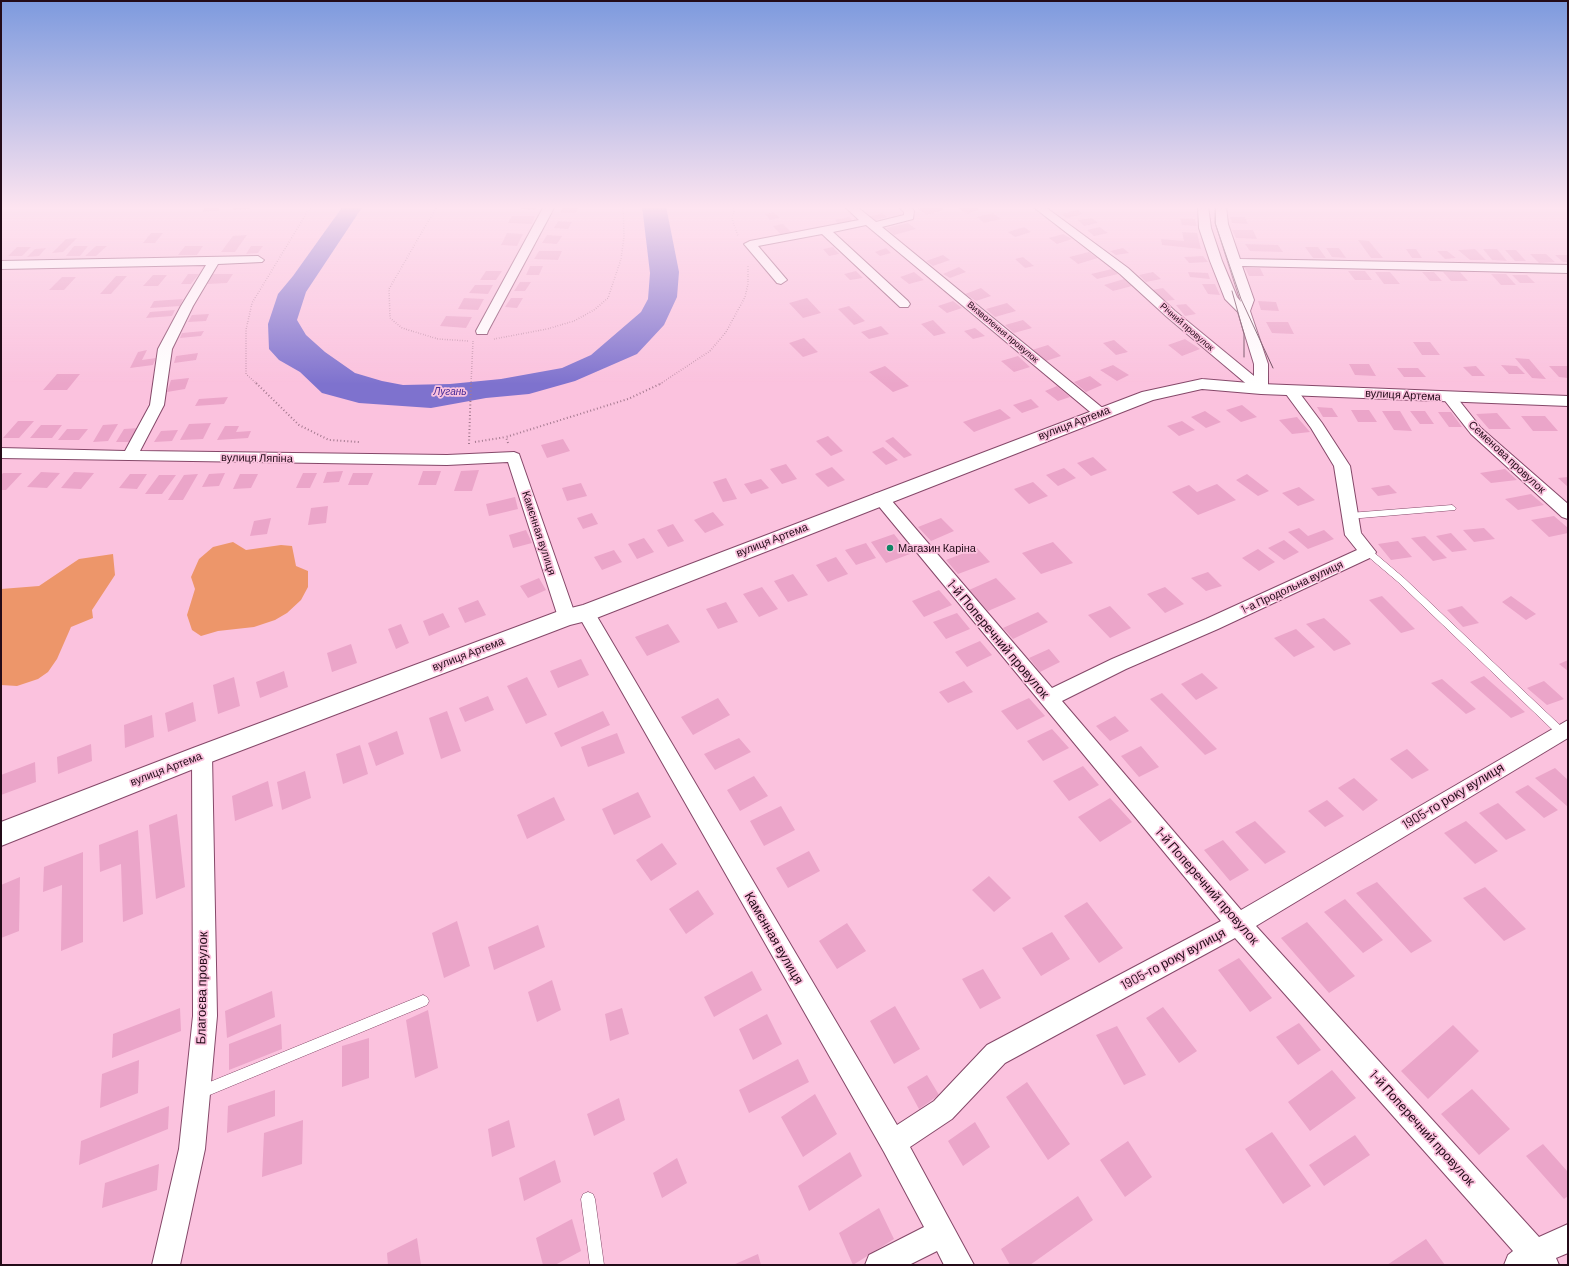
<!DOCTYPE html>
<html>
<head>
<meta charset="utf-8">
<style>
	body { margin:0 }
	#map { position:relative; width:1569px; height:1266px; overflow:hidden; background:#fbc2de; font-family:Barlow,sans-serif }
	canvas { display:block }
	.frame { position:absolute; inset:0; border:2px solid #230b18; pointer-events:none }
</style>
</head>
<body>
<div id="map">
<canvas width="1569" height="1266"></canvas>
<div class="frame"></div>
</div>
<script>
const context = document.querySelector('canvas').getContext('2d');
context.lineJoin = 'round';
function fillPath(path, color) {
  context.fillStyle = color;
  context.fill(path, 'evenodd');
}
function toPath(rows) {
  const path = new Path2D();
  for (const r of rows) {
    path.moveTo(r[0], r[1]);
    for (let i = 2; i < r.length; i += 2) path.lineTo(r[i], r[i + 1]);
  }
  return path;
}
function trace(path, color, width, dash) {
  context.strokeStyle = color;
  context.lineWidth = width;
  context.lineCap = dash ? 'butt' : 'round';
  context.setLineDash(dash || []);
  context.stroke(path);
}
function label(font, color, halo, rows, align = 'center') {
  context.font = font + ' Barlow,sans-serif';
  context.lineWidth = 3.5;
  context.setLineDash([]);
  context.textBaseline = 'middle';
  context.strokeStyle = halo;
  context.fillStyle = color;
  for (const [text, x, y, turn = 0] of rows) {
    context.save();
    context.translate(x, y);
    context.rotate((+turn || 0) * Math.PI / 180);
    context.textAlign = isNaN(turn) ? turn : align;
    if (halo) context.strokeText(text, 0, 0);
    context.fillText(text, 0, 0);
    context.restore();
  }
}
const green = toPath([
	[233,542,246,550,281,545,292,546,296,566,308,571,308,587,301,600,287,613,275,620,254,627,218,631,201,636,192,630,187,615,195,589,191,577,199,559,213,547],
	[113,554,115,575,92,610,93,618,71,627,57,659,48,672,38,679,17,686,1,685,1,589,39,586,79,559]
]);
const water = toPath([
	[343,206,363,206,306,292,297,320,306,335,325,352,355,373,382,381,403,385,450,384,501,379,562,368,591,355,641,312,648,299,650,273,642,206,666,206,679,272,677,297,664,325,637,354,575,381,529,394,486,398,431,408,359,403,322,393,300,372,279,360,269,349,268,324,278,294,293,276]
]);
const building = toPath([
	[207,206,221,206,218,211,202,212],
	[235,206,251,206,249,209,233,210],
	[522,206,537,206,535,210,521,209],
	[563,206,579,206,576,213,560,213],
	[927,206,939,206,944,210,927,215,918,209],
	[964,206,974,206,979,210,967,214,958,208],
	[1077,210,1083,214,1067,218,1061,214],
	[774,212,780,218,770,220,765,214],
	[882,213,887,217,873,221,868,217],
	[993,213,1001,219,984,223,977,217],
	[512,216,535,216,532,224,508,223],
	[849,217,853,221,839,225,835,220],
	[1230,217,1245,217,1248,224,1232,223],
	[1092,218,1098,223,1084,226,1078,220],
	[1180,218,1195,219,1197,226,1182,225],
	[558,221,572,222,568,229,554,228],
	[908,223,916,229,894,235,886,228],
	[783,224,791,232,781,235,773,226],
	[1024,227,1031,232,1015,237,1008,232],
	[1100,227,1108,233,1094,236,1087,230],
	[1232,230,1253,230,1257,239,1236,238],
	[1182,232,1197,233,1201,249,1162,245,1161,239,1184,241],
	[151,233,163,233,155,243,143,243],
	[507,233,523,234,517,246,501,245],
	[1063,234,1072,239,1057,244,1049,238],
	[247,235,235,252,221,252,233,236],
	[547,235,562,236,557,244,542,243],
	[77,238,63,252,52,253,66,239],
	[1358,240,1369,241,1383,258,1371,258],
	[1245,244,1278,245,1283,252,1250,251],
	[74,246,88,246,80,256,66,256],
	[96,246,107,246,96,256,85,256],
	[185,246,203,246,197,255,178,255],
	[251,246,263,246,258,253,246,254],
	[17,247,31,247,22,256,8,256],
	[833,247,839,254,829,256,823,249],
	[1305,247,1318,247,1326,258,1313,258],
	[46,248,39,256,27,257,35,249],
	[886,248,891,253,880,256,875,252],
	[1123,248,1129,253,1116,255,1110,251],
	[1326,248,1339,248,1346,258,1332,257],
	[1406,249,1416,249,1422,258,1412,258],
	[1475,249,1486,260,1470,260,1458,250],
	[1483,249,1497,249,1507,261,1492,260],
	[1505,250,1516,250,1526,261,1515,261],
	[539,251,562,251,558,260,534,259],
	[1437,251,1447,251,1456,258,1445,259],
	[1089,252,1098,258,1078,264,1069,257],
	[1530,254,1546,254,1555,262,1539,263],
	[943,255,950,260,933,266,926,261],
	[1555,255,1568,255,1568,262,1563,262],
	[1203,256,1208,262,1189,263,1184,257],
	[1023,257,1034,266,1025,268,1015,259],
	[530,266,543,266,539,275,526,275],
	[959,267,966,272,950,278,943,274],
	[1245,268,1260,268,1264,276,1249,276],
	[1112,269,1118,274,1097,279,1091,274],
	[486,271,502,271,496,280,480,280],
	[856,271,863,278,850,280,844,274],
	[1348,271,1365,271,1372,280,1355,280],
	[914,272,924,280,909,284,900,277],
	[1153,272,1161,279,1146,282,1139,275],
	[1188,272,1208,273,1210,279,1190,277],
	[1375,272,1390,272,1400,284,1384,284],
	[1422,272,1434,272,1442,281,1430,281],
	[1443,272,1460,272,1468,281,1451,281],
	[188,274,199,274,191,284,181,284],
	[213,274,233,274,227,283,207,284],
	[1491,274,1506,274,1516,285,1501,285],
	[153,275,167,275,158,286,143,286],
	[1512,275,1527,275,1535,283,1520,283],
	[116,276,127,276,111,294,100,294],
	[62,277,76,277,64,290,49,290],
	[1124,279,1132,286,1113,291,1104,285],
	[520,282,531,282,525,291,514,291],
	[1202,284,1215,284,1220,295,1208,294],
	[475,285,493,285,488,294,469,293],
	[981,288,991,296,976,301,965,294],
	[1163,288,1175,300,1164,301,1152,290],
	[464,298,484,299,478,310,458,309],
	[511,298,523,298,517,308,505,307],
	[807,298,821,313,803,318,789,303],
	[183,299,180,306,150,308,154,301],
	[953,301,962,308,947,313,938,306],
	[1258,301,1276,302,1279,311,1261,310],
	[1007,303,1016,311,995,317,986,309],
	[1186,304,1196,314,1185,316,1176,305],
	[849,306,865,321,854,325,838,309],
	[175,310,172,316,146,318,150,312],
	[209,314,206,321,188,322,192,315],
	[446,316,472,317,466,328,440,326],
	[933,320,946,333,934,336,921,324],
	[1023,320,1032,328,1014,333,1005,325],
	[1266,322,1288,322,1294,334,1272,333],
	[881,326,889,334,869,339,861,332],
	[975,328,985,336,973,339,964,331],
	[204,331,201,336,180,338,182,333],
	[804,338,818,352,803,357,789,343],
	[1185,339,1200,349,1182,356,1168,345],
	[1114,340,1128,352,1116,355,1103,343],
	[1413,342,1430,342,1440,355,1422,355],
	[1048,345,1061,356,1046,361,1032,350],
	[147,350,142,360,156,358,153,365,130,368,138,352],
	[198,353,196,360,174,363,176,356],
	[1018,356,1030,367,1014,372,1001,361],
	[1515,358,1529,359,1546,379,1532,378],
	[1349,364,1369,364,1376,376,1355,375],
	[1113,365,1129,375,1117,381,1100,370],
	[1501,365,1517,366,1525,374,1509,374],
	[885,366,909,386,893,392,869,372],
	[1476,366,1485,376,1472,376,1463,367],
	[1549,366,1567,366,1568,378,1559,377],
	[1397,368,1418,368,1426,377,1404,377],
	[57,374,80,374,67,390,43,390],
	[1090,376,1102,385,1086,392,1074,382],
	[189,378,185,389,167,392,171,380],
	[1057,386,1070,397,1058,401,1045,391],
	[228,397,224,404,195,406,199,399],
	[1031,399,1039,407,1022,413,1013,405],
	[1242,405,1257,417,1241,422,1226,410],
	[1317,407,1332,408,1338,417,1323,417],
	[1000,409,1011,418,974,432,963,422],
	[1351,410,1369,410,1377,422,1358,422],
	[1205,411,1221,422,1206,428,1191,417],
	[1382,411,1400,411,1412,431,1394,430],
	[1410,411,1425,411,1434,424,1420,424],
	[1438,412,1451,412,1462,427,1449,427],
	[1497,413,1511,429,1489,429,1476,414],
	[1521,416,1545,416,1558,431,1533,431],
	[1297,417,1310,432,1292,434,1279,420],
	[18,421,34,421,19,438,3,438],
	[1182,421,1195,430,1179,436,1167,426],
	[211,423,203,439,180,440,189,424],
	[118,424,108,441,93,442,103,425],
	[41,425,62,425,52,438,30,438],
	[225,426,239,426,236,432,251,431,248,438,217,440],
	[139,428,131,442,116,442,124,429],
	[67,429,88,429,79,440,58,440],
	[178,430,172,441,154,442,161,431],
	[828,436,843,451,831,456,816,441],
	[893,437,912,455,904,458,885,441],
	[563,439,570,451,547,458,541,445],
	[883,447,898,460,886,465,872,452],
	[1093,457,1107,470,1091,476,1077,463],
	[786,464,797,479,782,484,770,469],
	[832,467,845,480,828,487,815,474],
	[1064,468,1076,478,1058,486,1046,475],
	[1505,469,1517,480,1491,483,1480,473],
	[479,470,472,491,454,491,461,471],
	[343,471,339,482,323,483,327,472],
	[423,471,441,471,436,485,418,485],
	[41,472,60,473,47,488,27,487],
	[74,472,94,473,81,489,61,488],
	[3,473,22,473,6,490,1,490,1,475],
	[225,473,219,486,202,487,209,474],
	[303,473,317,473,310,488,296,488],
	[353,473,373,473,368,485,348,485],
	[130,474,147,474,137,489,119,488],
	[198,474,183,500,168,500,184,475],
	[240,474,258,474,251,488,233,489],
	[1247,474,1269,491,1258,496,1236,480],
	[159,475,176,475,162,494,145,494],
	[1568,477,1568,487,1558,478],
	[726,478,737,499,723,502,713,482],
	[761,479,769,488,751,494,744,484],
	[1033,482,1048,496,1029,504,1014,489],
	[581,483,587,496,567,501,562,488],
	[1217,484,1236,500,1198,515,1172,492,1189,485,1197,492],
	[1389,485,1397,493,1378,496,1371,488],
	[1299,487,1315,500,1298,506,1282,493],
	[1531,494,1544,505,1518,510,1505,499],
	[515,497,518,509,489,516,486,504],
	[328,506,326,523,308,525,311,508],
	[713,512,724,525,705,533,694,520],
	[592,513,598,524,583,529,577,518],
	[1554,516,1568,528,1568,533,1549,537,1531,520],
	[271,518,267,534,250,536,254,521],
	[941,518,954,531,931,541,918,527],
	[673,524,684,541,668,547,657,530],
	[1299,528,1308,536,1324,530,1334,539,1308,549,1288,532],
	[1484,528,1495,539,1474,542,1463,530],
	[526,530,532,543,513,548,509,535],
	[1451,533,1467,550,1452,552,1436,536],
	[894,534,910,554,886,563,871,542],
	[1425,536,1447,558,1433,561,1411,538],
	[644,538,654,552,637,559,628,544],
	[1284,540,1299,552,1284,560,1268,548],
	[1398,541,1412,557,1391,560,1378,544],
	[1053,542,1073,563,1041,574,1022,553],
	[866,543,876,558,856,565,845,550],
	[977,548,990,562,958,574,946,560],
	[1258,549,1275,562,1259,571,1242,558],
	[614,550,622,562,602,570,594,557],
	[836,557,848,574,828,582,816,565],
	[1208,572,1222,586,1206,591,1191,578],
	[793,574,808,595,788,602,774,581],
	[539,578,546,590,528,598,520,586],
	[996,578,1016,599,988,611,969,590],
	[762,587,778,609,759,617,743,594],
	[1165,587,1184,604,1165,613,1147,594],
	[939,590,952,605,924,617,912,601],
	[1382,596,1415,629,1401,633,1369,600],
	[1511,596,1536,614,1526,620,1502,602],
	[478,600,486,615,465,623,458,608],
	[726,602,738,622,718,629,706,609],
	[1110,606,1131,628,1110,638,1088,615],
	[1462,606,1479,623,1463,627,1447,610],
	[1038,612,1048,622,1013,639,1003,628],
	[443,613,450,627,429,636,423,621],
	[957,613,970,629,946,639,933,622],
	[1324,618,1349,641,1351,644,1334,651,1306,624],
	[401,624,409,643,396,649,388,629],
	[668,624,680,642,647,656,635,637],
	[1296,629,1315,647,1294,657,1274,638],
	[980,641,992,655,967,667,955,652],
	[351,644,357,663,332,672,327,653],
	[1049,649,1060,662,1040,672,1029,658],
	[581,659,589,675,558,688,550,671],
	[1568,660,1568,671,1559,664],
	[284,671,288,687,260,698,256,682],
	[1202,673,1218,688,1196,700,1181,684],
	[1484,676,1525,712,1511,718,1470,682],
	[234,677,240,706,218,714,213,685],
	[527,677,547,715,526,724,507,686],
	[1442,679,1476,709,1466,714,1431,683],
	[964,681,973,692,948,703,939,692],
	[1544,681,1564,699,1547,705,1527,688],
	[1162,693,1217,749,1205,755,1150,699],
	[488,696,494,710,465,722,459,708],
	[718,698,730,715,693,735,681,717],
	[1029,698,1045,716,1017,730,1001,711],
	[193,702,196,721,168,732,165,713],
	[447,711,461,751,441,759,429,718],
	[603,711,610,725,561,747,554,733],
	[152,715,154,737,125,748,124,725],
	[1115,716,1129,731,1110,741,1096,726],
	[1052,729,1069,748,1043,761,1027,741],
	[397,731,404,754,376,766,368,743],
	[617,733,625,753,588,767,581,747],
	[739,738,751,752,715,770,704,754],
	[91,744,92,761,58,774,57,757],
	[360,745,368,774,343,784,336,754],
	[1141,746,1159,767,1139,777,1121,756],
	[1407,749,1429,770,1412,779,1390,759],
	[35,762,36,782,1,795,1,775],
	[1083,766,1099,785,1069,801,1053,781],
	[1555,768,1568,780,1568,807,1535,778],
	[305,771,311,798,282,810,277,782],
	[754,776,768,796,740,811,727,790],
	[1354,778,1378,800,1363,811,1338,788],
	[268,781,273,806,235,821,232,796],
	[1528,785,1558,810,1544,818,1515,792],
	[638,792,651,817,614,835,602,809],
	[554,797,565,820,527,839,517,815],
	[1110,798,1132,822,1100,842,1078,817],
	[1327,800,1344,816,1325,827,1308,811],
	[1498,803,1526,830,1506,840,1479,813],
	[781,806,795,830,764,846,750,821],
	[177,814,185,887,156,899,149,825],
	[1255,821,1286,852,1265,864,1235,832],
	[1466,821,1498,851,1475,864,1444,833],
	[138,830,143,914,123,922,121,864,100,872,99,845],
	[1223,840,1249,870,1230,881,1204,850],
	[662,843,677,864,651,881,636,860],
	[809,851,820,871,788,888,776,868],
	[83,852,83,942,61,951,62,885,43,892,44,867],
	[989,876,1011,898,994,912,972,890],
	[20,877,19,931,1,938,1,885],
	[1377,882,1432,941,1411,953,1356,893],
	[1485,887,1526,929,1504,941,1463,898],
	[698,890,714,914,686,934,669,909],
	[1345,899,1383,940,1363,953,1324,912],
	[1087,902,1123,948,1099,963,1064,916],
	[457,921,470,966,444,978,432,933],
	[1307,922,1355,976,1329,993,1281,938],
	[847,923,866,951,837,969,819,941],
	[538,925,545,947,494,970,488,947],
	[1052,932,1070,959,1041,976,1022,948],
	[1239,958,1272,998,1250,1012,1218,970],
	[983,969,1001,998,980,1009,962,979],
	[752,971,762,990,714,1017,704,997],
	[552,980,561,1010,537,1022,528,992],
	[272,991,275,1017,227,1038,225,1011],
	[895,1006,920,1049,894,1064,870,1021],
	[1163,1007,1197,1051,1179,1063,1146,1018],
	[180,1008,181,1031,112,1058,113,1034],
	[622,1008,629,1034,610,1041,605,1014],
	[428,1010,438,1068,415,1078,406,1020],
	[767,1014,782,1044,753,1060,739,1029],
	[1299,1023,1321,1050,1298,1065,1276,1037],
	[281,1024,282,1049,229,1070,229,1044],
	[1453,1025,1479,1051,1428,1099,1401,1071],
	[1117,1026,1146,1075,1124,1085,1096,1035],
	[369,1038,369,1078,342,1087,342,1046],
	[798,1059,809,1082,749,1113,739,1090],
	[139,1060,138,1093,100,1108,102,1074],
	[1332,1070,1356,1098,1310,1131,1288,1102],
	[927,1075,939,1095,919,1109,907,1087],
	[1027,1082,1070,1144,1048,1160,1006,1097],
	[1472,1089,1510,1129,1479,1155,1441,1114],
	[275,1090,275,1116,227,1133,228,1106],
	[815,1094,837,1134,803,1157,781,1117],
	[619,1098,625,1120,594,1136,587,1114],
	[169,1106,168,1129,79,1165,81,1141],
	[303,1120,302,1164,262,1177,264,1133],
	[509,1120,515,1147,492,1157,488,1129],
	[975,1122,990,1147,963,1166,948,1141],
	[1272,1132,1311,1186,1283,1204,1245,1149],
	[1355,1135,1370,1155,1324,1186,1309,1165],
	[1128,1141,1152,1177,1125,1197,1100,1160],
	[1543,1144,1568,1172,1568,1196,1564,1199,1526,1156],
	[850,1152,862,1176,809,1211,798,1186],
	[677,1158,687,1183,662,1198,653,1173],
	[555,1160,561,1182,524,1201,519,1178],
	[159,1164,157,1190,102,1208,105,1183],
	[1078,1196,1093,1220,1030,1265,1010,1265,1001,1249],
	[879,1208,894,1239,853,1265,839,1233],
	[572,1219,581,1251,555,1265,543,1265,536,1238],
	[417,1238,421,1265,388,1265,387,1253],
	[1426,1239,1445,1265,1387,1265],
	[758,1254,761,1265,733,1265]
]);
const pathFar1 = toPath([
	[437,206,389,289,390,318,402,328,438,339,469,341],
	[735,206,732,219,738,236],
	[494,339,547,329,574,321,594,310,608,298,621,259,624,237,623,206],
	[257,384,246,374,246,330,252,303,311,206],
	[471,384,473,341],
	[660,384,710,351,726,332,745,297,748,284,748,265]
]);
const path = toPath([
	[256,383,299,425,329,440,359,442],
	[475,442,506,437],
	[508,443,506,437,628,399,662,383],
	[469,444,471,383]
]);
const lane = toPath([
	[1452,505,1456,508,1455,510,1349,519,1345,516,1349,513,1452,505],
	[1368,549,1371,550,1404,578,1564,729,1566,732,1564,735,1561,736,1558,735,1398,582,1365,554,1364,552,1368,549],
	[423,995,427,997,429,1001,427,1005,200,1099,195,1098,194,1093,195,1088,423,995],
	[588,1192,593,1194,595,1199,604,1265,590,1265,581,1199,583,1194,588,1192]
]);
const street = toPath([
	[544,206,555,206,488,331,487,334,477,334,476,331,544,206],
	[844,206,856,206,876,222,904,215,904,212,898,206,910,206,914,211,913,219,882,227,1105,410,1107,413,1105,416,1095,416,866,225,833,232,908,301,910,304,908,307,900,307,822,234,758,246,787,280,781,284,777,283,744,244,750,241,859,220,844,206],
	[1032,206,1044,206,1128,268,1175,311,1254,376,1254,364,1238,312,1225,299,1210,261,1199,228,1198,206,1208,206,1211,228,1222,261,1237,297,1241,302,1216,224,1216,206,1226,206,1228,224,1240,259,1568,265,1568,273,1242,266,1254,300,1250,311,1268,364,1268,389,1266,392,1261,393,1256,392,1167,317,1120,274,1032,206],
	[258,256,264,260,262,262,218,264,193,306,172,349,164,405,140,451,447,455,514,452,519,454,576,617,573,622,567,624,561,622,558,617,508,462,447,465,1,458,1,448,125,451,150,405,158,349,181,306,206,265,1,269,1,261,258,256],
	[1290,386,1295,387,1322,423,1350,466,1361,533,1376,552,1374,556,1218,629,1126,669,1062,701,1241,910,1568,720,1568,738,1256,926,1539,1237,1568,1224,1568,1253,1556,1258,1559,1265,1504,1265,1508,1255,1513,1251,1235,938,1005,1063,952,1119,910,1147,974,1265,944,1265,937,1251,909,1265,865,1265,869,1255,924,1227,884,1152,577,613,580,608,586,606,592,608,897,1125,934,1101,987,1045,1221,921,872,498,874,494,880,493,886,494,1052,688,1112,659,1206,619,1357,550,1345,535,1334,466,1311,428,1283,390,1285,387,1290,386],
	[1449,393,1454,394,1481,428,1568,504,1568,519,1562,517,1471,434,1442,397,1444,394,1449,393],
	[202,746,209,749,212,755,217,1016,205,1149,180,1265,152,1265,179,1149,193,1016,192,755,195,749,202,746]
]);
const secondary = toPath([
	[1202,379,1261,384,1568,396,1568,406,1261,394,1202,389,1153,400,594,619,570,625,211,762,1,846,1,822,193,748,559,611,583,605,1142,392,1202,379]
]);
const tram = toPath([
	[1215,206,1215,223,1241,299,1273,368],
	[1232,291,1244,334,1244,357]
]);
const markers = [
	[890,548,4,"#108464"]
];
const farStreetnames = [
	["Річний провулок",1187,327,41],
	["Визволення провулок",1003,332,40]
];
const farWaternames = [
	["Лугань",450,392]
];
const streetNames = [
	["вулиця Артема",1403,395,3],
	["вулиця Артема",1074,423,-21],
	["Семенова провулок",1507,457,43],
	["вулиця Ляпіна",257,458,1],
	["Камєнная вулиця",539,533,72],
	["вулиця Артема",772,540,-21],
	["1-а Продольна вулиця",1292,587,-25],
	["вулиця Артема",468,654,-21],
	["вулиця Артема",166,769,-21]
];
const poiNames = [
	["Магазин Каріна",898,548]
];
const nearStreetnames = [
	["1-й Поперечний провулок",998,639,50],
	["1905-го року вулиця",1453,796,-31],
	["1-й Поперечний провулок",1207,886,49],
	["Камєнная вулиця",774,938,60],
	["1905-го року вулиця",1173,959,-28],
	["Благоєва провулок",202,988,-89],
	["1-й Поперечний провулок",1422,1128,48]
];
fillPath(green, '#ed966a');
fillPath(water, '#7e72ce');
fillPath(building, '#eba5c9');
trace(lane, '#854869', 1);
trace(street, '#854869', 2);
trace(secondary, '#854869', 2);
trace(pathFar1, '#a3788e', 1.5, [0.5, 2]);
trace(path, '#a3788e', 2, [1, 2.5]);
fillPath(lane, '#fff');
fillPath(street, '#fff');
fillPath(secondary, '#fff');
trace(tram, '#644254', 1);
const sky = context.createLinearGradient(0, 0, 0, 384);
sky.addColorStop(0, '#7d9ade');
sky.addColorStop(0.54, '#fde4f0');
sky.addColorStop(1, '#fde4f000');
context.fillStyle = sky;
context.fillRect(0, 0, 1569, 384);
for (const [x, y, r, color] of markers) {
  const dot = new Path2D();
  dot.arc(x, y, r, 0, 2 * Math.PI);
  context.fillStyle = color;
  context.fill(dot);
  trace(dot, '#fbc2de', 1.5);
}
label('9px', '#230b18', '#fbc2de', farStreetnames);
label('italic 10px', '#442996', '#fbc2de', farWaternames);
label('11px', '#230b18', '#fbc2de', streetNames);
label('11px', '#230b18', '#fbc2de', poiNames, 'left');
label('13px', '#230b18', '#fbc2de', nearStreetnames);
</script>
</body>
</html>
